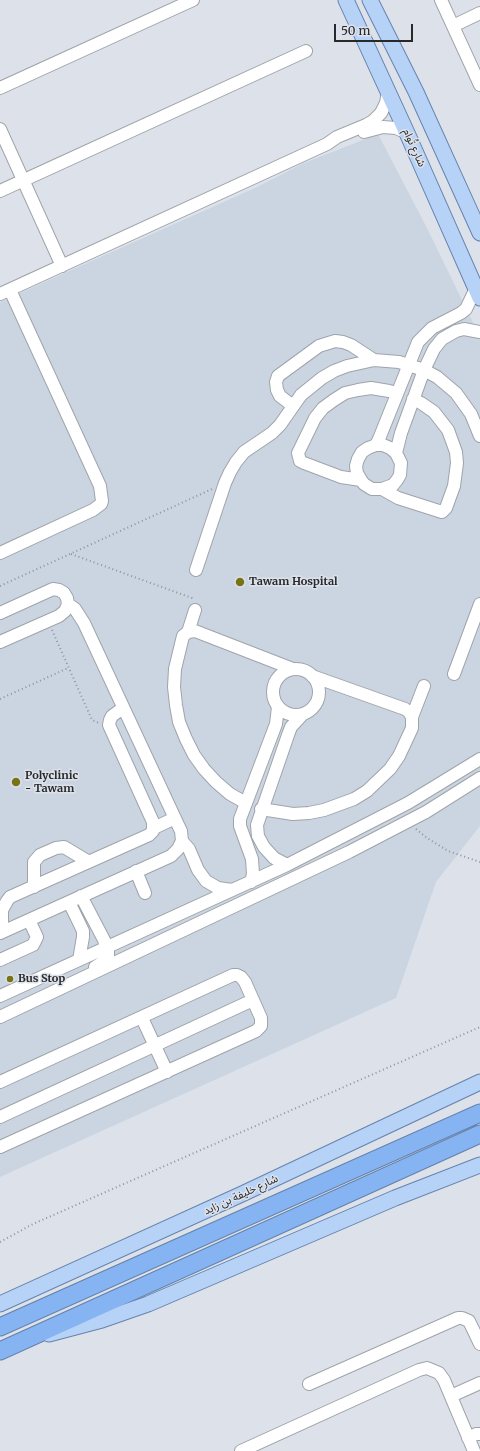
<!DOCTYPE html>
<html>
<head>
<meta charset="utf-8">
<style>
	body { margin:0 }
	#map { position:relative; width:480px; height:1451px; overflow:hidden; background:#dde2ea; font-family:Merriweather,serif }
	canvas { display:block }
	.scale { position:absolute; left:334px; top:24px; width:79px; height:18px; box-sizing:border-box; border:2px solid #27292b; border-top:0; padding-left:5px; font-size:12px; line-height:14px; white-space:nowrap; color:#27292b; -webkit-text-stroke:3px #dde2ea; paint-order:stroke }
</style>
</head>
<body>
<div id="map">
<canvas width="480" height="1451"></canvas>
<div class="scale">50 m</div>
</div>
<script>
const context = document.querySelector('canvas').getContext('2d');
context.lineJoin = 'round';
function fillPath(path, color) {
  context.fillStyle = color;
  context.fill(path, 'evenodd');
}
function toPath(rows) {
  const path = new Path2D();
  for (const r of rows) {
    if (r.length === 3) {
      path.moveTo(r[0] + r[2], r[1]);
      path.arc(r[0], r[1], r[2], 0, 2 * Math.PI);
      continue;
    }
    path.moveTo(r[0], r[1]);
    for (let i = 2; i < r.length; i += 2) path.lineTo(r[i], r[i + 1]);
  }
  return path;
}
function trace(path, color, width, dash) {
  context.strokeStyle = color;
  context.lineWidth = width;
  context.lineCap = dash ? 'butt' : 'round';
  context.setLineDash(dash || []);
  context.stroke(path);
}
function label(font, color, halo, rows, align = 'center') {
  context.font = font + ' Merriweather,"Noto Sans Arabic",serif';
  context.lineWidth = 3;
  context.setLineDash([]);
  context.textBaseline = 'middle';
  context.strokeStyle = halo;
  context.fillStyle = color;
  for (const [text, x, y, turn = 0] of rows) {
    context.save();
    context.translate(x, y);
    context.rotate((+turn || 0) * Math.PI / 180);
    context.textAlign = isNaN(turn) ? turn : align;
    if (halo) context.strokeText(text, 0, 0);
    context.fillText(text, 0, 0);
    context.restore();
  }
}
const built = toPath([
	[378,134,427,228,480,337,480,826,436,882,396,998,0,1177,0,302,257,187,304,163]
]);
const path = toPath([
	[71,554,192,598,193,599],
	[0,586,212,489],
	[52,630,92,720,99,723],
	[0,699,68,668],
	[416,829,427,838,448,851,480,862],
	[0,1242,33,1224,480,1027]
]);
const minor = toPath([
	[441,0,480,85],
	[453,26,480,13],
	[0,88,193,0],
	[0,129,62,266],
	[364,132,383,127,396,128,407,133],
	[0,191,306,51],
	[0,294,327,144,337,137,366,125,373,121,381,113,386,103,388,92],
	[293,406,280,396,277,390,276,382,278,376,319,346,335,341,343,342,351,345,374,360],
	[376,445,383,445,390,448,396,453,401,463,400,475,397,480,393,485,382,489,372,489,364,484,361,480,357,473,356,466,358,459,362,452,368,448,376,445,379,439,418,342,432,328,461,313,466,309,476,288],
	[396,453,401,433,424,370,434,349,442,339,456,331,464,329,480,332],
	[361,480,341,477,304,463,300,461,298,453,315,418,323,408,334,400,345,393,358,390,371,388,389,391,397,393],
	[382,489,398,498,442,512,446,508,454,486,457,463,456,452,448,430,434,412,421,403,413,399],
	[0,553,93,510,101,504,102,501,100,486,10,290],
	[196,570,225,483,230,472,236,462,244,452,272,433,280,425,301,395,322,378,334,371,347,366,374,360,399,362,424,370,437,377,456,393,471,414,480,436],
	[0,613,53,589,59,590,64,593,67,598,68,604,65,611,59,616,0,642],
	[188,632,195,610],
	[296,692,23],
	[454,674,480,604],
	[412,717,424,686],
	[246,803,230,794,216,782,204,769,194,755,186,739,179,722,176,705,174,687,175,669,183,636,188,632,195,631,293,669],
	[261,809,293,814,309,813,324,810,354,799,367,791,390,769,399,756,412,728,412,717,409,712,405,709,312,676],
	[154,828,175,818],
	[182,841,189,849,198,870,206,881,218,888,232,890],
	[287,865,274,858,264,847,258,836,257,825,288,735,291,727,303,714],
	[136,871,145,893],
	[251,882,253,874,252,859,240,826,240,819,276,724,278,707],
	[34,887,34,862,40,855,56,848,64,847,89,862],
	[81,896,104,940,108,952,108,955,106,960,95,967],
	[69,902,83,931,83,937,79,960],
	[2,932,2,910,7,901,10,897,149,835,153,831,153,822,109,725,110,720,112,716,123,708],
	[0,933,171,856,178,849,182,841,181,831,179,827,84,623,75,609,68,604],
	[0,960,33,945,37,937,29,920],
	[0,996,287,865,408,803,480,759],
	[0,1017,349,852,426,812,480,778],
	[142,1018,167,1072],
	[0,1082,233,975,237,975,241,977,245,982,261,1018,261,1026,256,1031,0,1147],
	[0,1117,253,1000],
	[309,1384,458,1318,462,1318,469,1321,480,1344],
	[451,1396,480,1383],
	[468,1438,476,1434,480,1434],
	[241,1451,419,1370,427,1368,439,1373,444,1380,474,1451]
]);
const major = toPath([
	[346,0,407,133,480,298],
	[370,0,416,92,480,233],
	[0,1304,242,1194,480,1082],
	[49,1334,102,1320,148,1304,395,1198,480,1165]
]);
const highway = toPath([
	[0,1327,480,1113],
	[0,1351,480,1134]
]);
const markers = [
	[240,582,5,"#787316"],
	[16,782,5,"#787316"],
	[10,979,4,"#787316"]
];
const streetNames = [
	["شارع تُوام",414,148,66],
	["شارع خليفة بن زايد",241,1195,-25]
];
const poiNames = [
	["Tawam Hospital",249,582],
	["Polyclinic",25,776],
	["- Tawam",25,789],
	["Bus Stop",18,979]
];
fillPath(built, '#cbd5e1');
trace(minor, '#9fa4aa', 14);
trace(major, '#6583ac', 17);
trace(highway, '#6583ac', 19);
trace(path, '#90949a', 2, [1, 3]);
trace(minor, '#fff', 12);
trace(major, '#b6d2f7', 15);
trace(highway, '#86b4f2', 17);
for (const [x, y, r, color] of markers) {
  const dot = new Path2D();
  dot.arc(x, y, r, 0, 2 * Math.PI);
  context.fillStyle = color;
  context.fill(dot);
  trace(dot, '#dde2ea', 1.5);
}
label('11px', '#27292b', '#dde2ea', streetNames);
label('bold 11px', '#27292b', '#dde2ea', poiNames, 'left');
</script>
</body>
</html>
